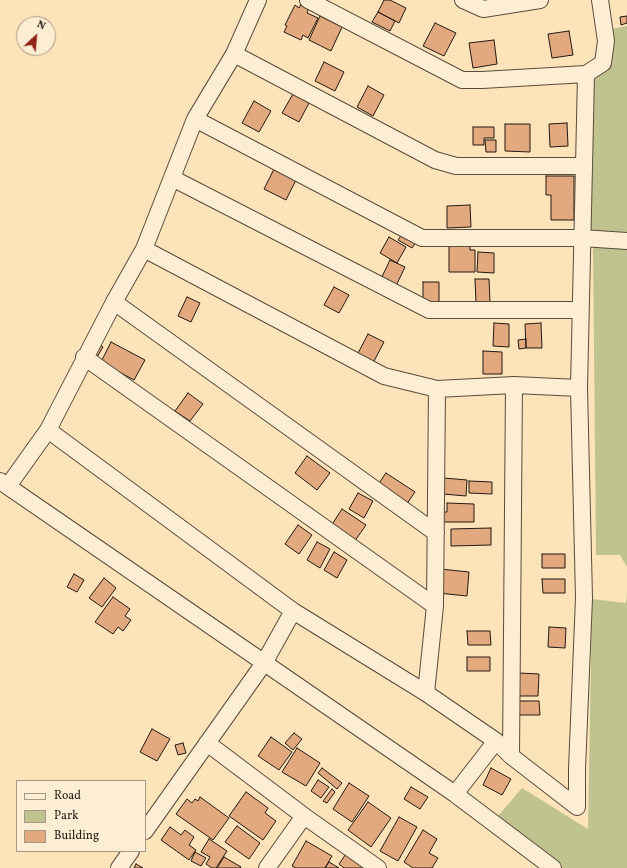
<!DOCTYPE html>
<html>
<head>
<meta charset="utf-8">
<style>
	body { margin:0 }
	#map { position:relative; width:627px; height:868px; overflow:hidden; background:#fce3b9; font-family:Vollkorn,serif }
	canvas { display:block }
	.legend { position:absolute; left:16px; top:780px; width:130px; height:72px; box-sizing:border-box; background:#fdedd2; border:1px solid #a69886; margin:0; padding:5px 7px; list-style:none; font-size:12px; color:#231913 }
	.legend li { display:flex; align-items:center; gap:8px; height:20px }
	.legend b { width:20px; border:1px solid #a69886 }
	.north { position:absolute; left:16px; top:16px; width:40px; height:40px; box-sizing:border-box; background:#fdedd2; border:1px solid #a69886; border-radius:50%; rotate:26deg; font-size:11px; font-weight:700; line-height:16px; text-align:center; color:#231913 }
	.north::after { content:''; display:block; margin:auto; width:14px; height:18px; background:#8f2418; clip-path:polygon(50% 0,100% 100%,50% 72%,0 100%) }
</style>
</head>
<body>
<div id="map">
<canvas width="627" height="868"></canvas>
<ul class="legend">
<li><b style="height:5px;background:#fdedd2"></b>Road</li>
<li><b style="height:11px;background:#c0c38f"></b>Park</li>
<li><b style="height:11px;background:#e1a97d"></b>Building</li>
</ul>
<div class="north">N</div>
</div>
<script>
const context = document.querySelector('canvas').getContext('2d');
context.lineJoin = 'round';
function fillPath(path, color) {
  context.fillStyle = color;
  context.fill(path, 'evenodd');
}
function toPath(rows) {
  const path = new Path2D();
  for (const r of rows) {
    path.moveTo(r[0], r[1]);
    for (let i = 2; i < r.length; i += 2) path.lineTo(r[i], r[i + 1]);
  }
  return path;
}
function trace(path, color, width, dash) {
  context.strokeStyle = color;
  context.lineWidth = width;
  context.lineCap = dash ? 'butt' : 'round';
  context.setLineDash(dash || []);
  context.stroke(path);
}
const green = toPath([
	[627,26,627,241,582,237,588,75,610,62,604,30],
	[593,243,627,244,627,567,620,555,596,555],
	[627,594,627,868,551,868,492,823,522,788,588,829,592,599,626,603]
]);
const building = toPath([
	[384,0,390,0,406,8,399,23,378,12,384,0],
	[301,4,309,8,307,13,318,18,308,38,303,35,301,40,284,32,287,26,285,25,295,5,299,8,301,4],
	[378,12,395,21,390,31,372,22,378,12],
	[320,16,342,27,331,51,309,40,320,16],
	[627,16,627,23,621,25,620,17,627,16],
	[435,23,456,33,444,56,423,46,435,23],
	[569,31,573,55,552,58,548,34,569,31],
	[494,40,497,64,473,68,469,43,494,40],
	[324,62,344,72,335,91,315,81,324,62],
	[368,86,384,95,373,116,357,107,368,86],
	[293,94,309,103,299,122,282,113,293,94],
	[254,101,271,111,259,132,242,123,254,101],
	[567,123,568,146,550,147,549,124,567,123],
	[505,124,530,124,530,152,505,151,505,124],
	[473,127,494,127,494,138,484,138,484,145,473,145,473,127],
	[485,140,496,140,496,152,486,152,485,140],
	[275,167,297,178,286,200,264,189,275,167],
	[546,176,574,176,574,220,551,220,551,195,546,195,546,176],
	[470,205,471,227,447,228,447,206,470,205],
	[404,231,418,239,412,248,398,240,404,231],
	[389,237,406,247,397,263,380,253,389,237],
	[449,243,470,243,470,250,475,250,475,272,449,272,449,243],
	[478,252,494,253,494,273,477,272,478,252],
	[390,260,405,267,394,290,379,283,390,260],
	[475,279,489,279,490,302,476,302,475,279],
	[423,282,439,282,439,304,423,304,423,282],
	[334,287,349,295,339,313,324,305,334,287],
	[187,297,200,303,191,322,178,316,187,297],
	[494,323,509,324,509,347,493,346,494,323],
	[541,323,542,348,526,348,525,324,541,323],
	[368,334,384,342,373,363,357,355,368,334],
	[526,339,526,348,519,349,518,340,526,339],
	[96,342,103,347,97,357,90,353,96,342],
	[111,342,145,360,134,380,101,362,111,342],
	[483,351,502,352,502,374,483,374,483,351],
	[188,393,203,404,190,421,175,411,188,393],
	[307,456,330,473,317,490,295,473,307,456],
	[386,473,415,492,404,508,375,489,386,473],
	[444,478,467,480,466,496,443,494,444,478],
	[469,481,492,482,492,494,469,493,469,481],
	[358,493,373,501,364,518,349,509,358,493],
	[447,503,474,504,474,522,442,522,443,512,447,512,447,503],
	[342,509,366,525,352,545,329,529,342,509],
	[298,525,312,535,299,554,285,544,298,525],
	[491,528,491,545,451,546,451,529,491,528],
	[317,542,330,549,320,568,307,560,317,542],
	[334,552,347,560,337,578,324,570,334,552],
	[542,554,565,554,565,568,542,568,542,554],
	[440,569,469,572,467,596,438,593,440,569],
	[74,574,84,580,77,592,67,587,74,574],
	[104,578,116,588,102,607,89,598,104,578],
	[542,579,565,579,565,593,543,593,542,579],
	[113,597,130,609,125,616,131,620,123,631,118,627,113,634,95,622,113,597],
	[549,627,566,628,565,648,548,647,549,627],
	[467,631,490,631,491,645,468,645,467,631],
	[467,657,490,657,490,671,467,671,467,657],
	[519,673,539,674,538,696,518,696,519,673],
	[517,701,539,701,540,715,517,715,517,701],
	[152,729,170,739,157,761,140,752,152,729],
	[294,733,302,739,293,750,285,743,294,733],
	[271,737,292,752,279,770,258,756,271,737],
	[183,743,186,753,178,755,175,745,183,743],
	[297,748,320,763,306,786,282,772,297,748],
	[322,768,342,783,337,789,318,773,322,768],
	[491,768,511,779,502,795,483,785,491,768],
	[318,780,329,787,321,798,311,791,318,780],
	[349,783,369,796,352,822,333,809,349,783],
	[411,787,428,797,420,809,404,799,411,787],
	[332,789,335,792,327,803,323,801,332,789],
	[246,792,268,808,265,813,276,821,263,840,229,816,246,792],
	[200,797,229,818,213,840,176,814,187,799,192,803,195,799,198,801,200,797],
	[368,802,391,818,371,847,348,830,368,802],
	[399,817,417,827,398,861,380,851,399,817],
	[237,826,260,843,249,859,225,842,237,826],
	[170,827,181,835,185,830,194,837,189,845,196,850,189,860,161,840,170,827],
	[423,830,437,839,429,853,438,858,432,868,413,868,404,862,423,830],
	[209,839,227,851,216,868,212,868,206,864,210,857,201,852,209,839],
	[306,841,332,856,325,868,296,868,292,866,306,841],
	[348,851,366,868,344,868,339,864,348,851],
	[195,852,206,858,201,866,191,861,195,852],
	[224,857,241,867,240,868,217,868,224,857],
	[329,862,339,868,325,868,329,862],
	[136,864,143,868,134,868,136,864]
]);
const minor = toPath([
	[308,0,462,80,482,80,586,74],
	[463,0,483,9,540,0],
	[234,54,435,160,456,166,584,166],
	[195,119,422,238,582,238,627,241],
	[172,178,429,310,580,310],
	[144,249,384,376,437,389,514,385,579,388],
	[114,302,436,533],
	[84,357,435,606],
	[48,430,293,611,426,693,496,741,511,756,577,807,577,769,584,598,579,388,584,166,586,74,603,63,606,41,600,0],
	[0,481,455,794,553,868],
	[8,486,48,430,114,302,144,249,195,119,234,54,258,0],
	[426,693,435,606,437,389],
	[207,743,304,816,378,868],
	[511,756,514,385],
	[455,794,496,741],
	[145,831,264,663,293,611],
	[119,868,131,851],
	[267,868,304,816]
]);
fillPath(green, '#c0c38f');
fillPath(building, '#e1a97d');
trace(building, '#231913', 1);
trace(minor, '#594c3c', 18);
trace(minor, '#fdedd2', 16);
</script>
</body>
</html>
